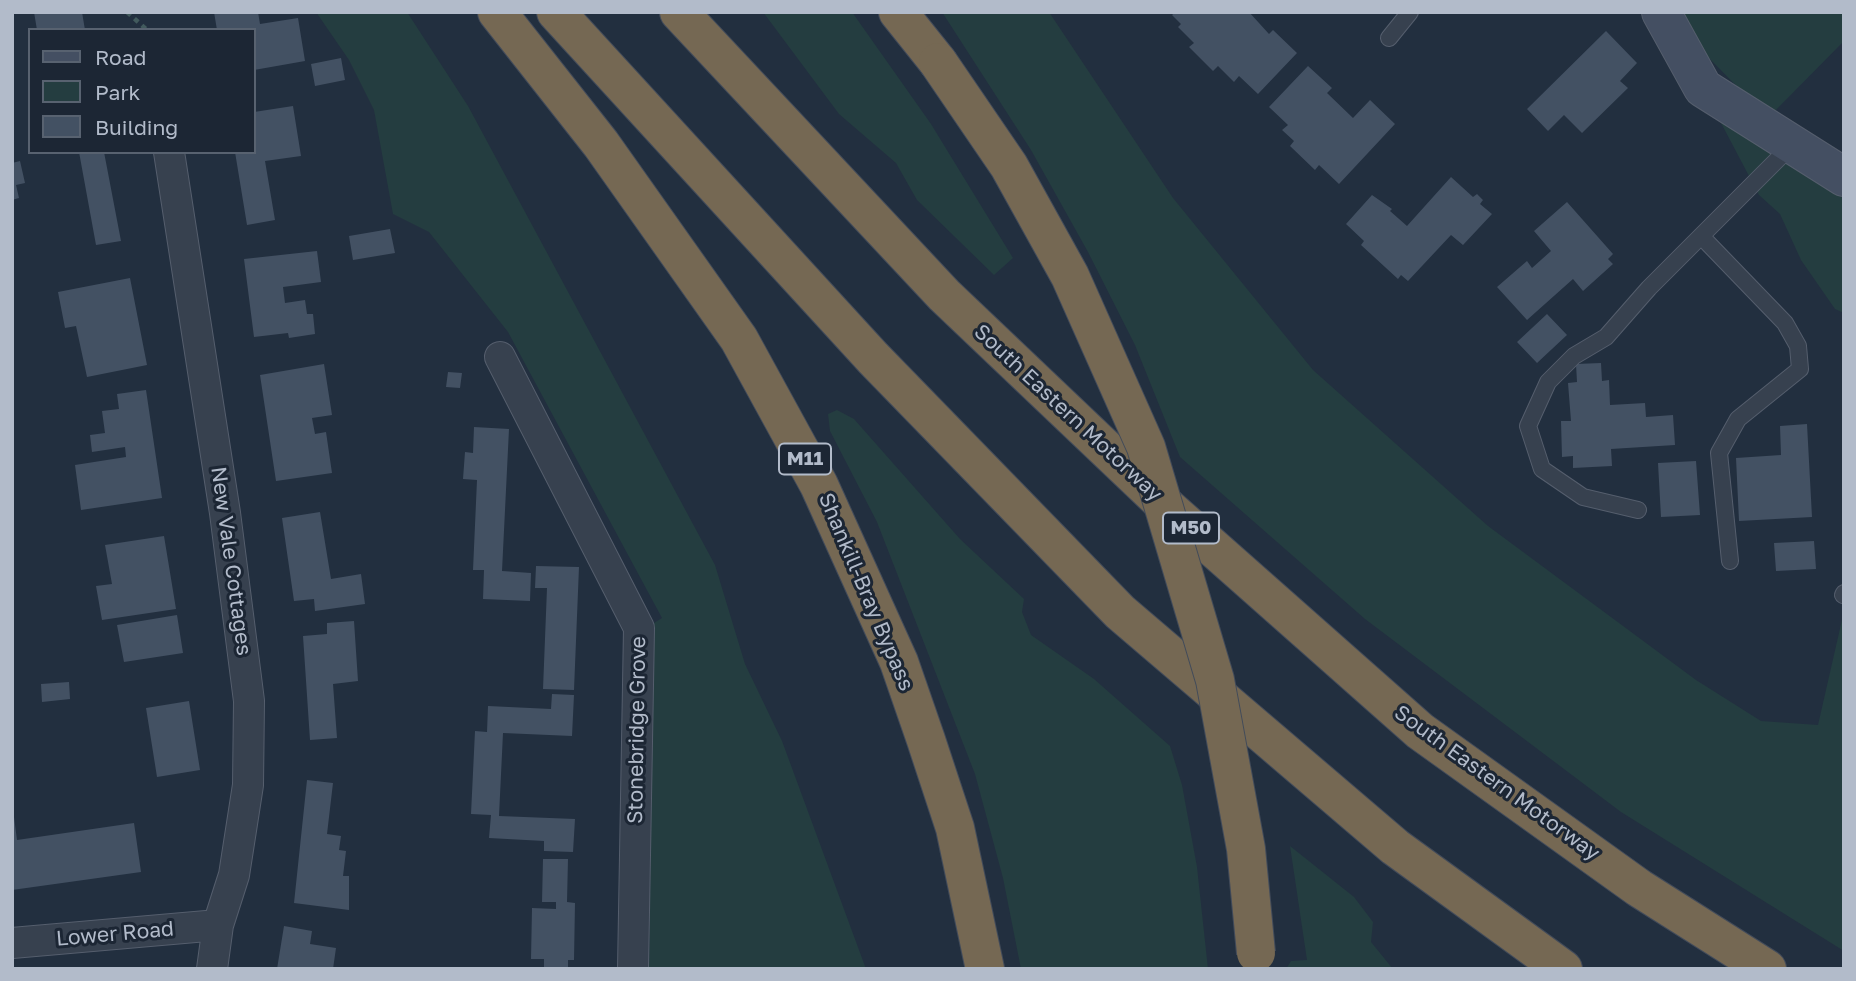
<!DOCTYPE html>
<html>
<head>
<meta charset="utf-8">
<style>
	body { margin:0 }
	#map { position:relative; width:1856px; height:981px; overflow:hidden; background:#222f3f; font-family:"Golos Text",sans-serif }
	canvas { display:block }
	.frame { position:absolute; inset:0; border:14px solid #b2bbca; pointer-events:none }
	.legend { position:absolute; left:28px; top:28px; width:228px; height:126px; box-sizing:border-box; background:#1c2634; border:2px solid #586270; margin:0; padding:9px 12px; list-style:none; font-size:21px; color:#b2bbca }
	.legend li { display:flex; align-items:center; gap:14px; height:35px }
	.legend b { width:35px; border:2px solid #586270 }
</style>
</head>
<body>
<div id="map">
<canvas width="1856" height="981"></canvas>
<div class="frame"></div>
<ul class="legend">
<li><b style="height:9px;background:#444f62"></b>Road</li>
<li><b style="height:19px;background:#243d40"></b>Park</li>
<li><b style="height:19px;background:#435163"></b>Building</li>
</ul>
</div>
<script>
const context = document.querySelector('canvas').getContext('2d');
context.lineJoin = 'round';
function fillPath(path, color) {
  context.fillStyle = color;
  context.fill(path, 'evenodd');
}
function toPath(rows) {
  const path = new Path2D();
  for (const r of rows) {
    path.moveTo(r[0], r[1]);
    for (let i = 2; i < r.length; i += 2) path.lineTo(r[i], r[i + 1]);
  }
  return path;
}
function trace(path, color, width, dash) {
  context.strokeStyle = color;
  context.lineWidth = width;
  context.lineCap = dash ? 'butt' : 'round';
  context.setLineDash(dash || []);
  context.stroke(path);
}
function label(font, color, halo, rows, align = 'center') {
  context.font = font + ' "Golos Text",sans-serif';
  context.lineWidth = 6;
  context.setLineDash([]);
  context.textBaseline = 'middle';
  context.strokeStyle = halo;
  context.fillStyle = color;
  for (const [text, x, y, turn = 0] of rows) {
    context.save();
    context.translate(x, y);
    context.rotate((+turn || 0) * Math.PI / 180);
    context.textAlign = isNaN(turn) ? turn : align;
    if (halo) context.strokeText(text, 0, 0);
    context.fillText(text, 0, 0);
    context.restore();
  }
}
const green = toPath([
	[316,12,407,12,468,106,715,565,745,664,782,741,866,969,649,969,653,665,649,626,662,618,508,332,429,232,393,214,374,110,349,60],
	[763,12,852,12,931,124,1013,258,994,275,917,200,896,163,839,114],
	[942,12,1049,12,1173,198,1313,370,1488,526,1696,680,1761,721,1818,725,1844,611,1844,951,1621,812,1365,619,1180,457,1135,345,1088,252,1031,150],
	[1678,12,1844,12,1844,41,1768,118,1705,54],
	[1720,121,1844,199,1844,313,1835,309,1801,260,1780,214,1759,195],
	[837,410,854,419,960,539,1024,599,1022,612,1031,635,1094,679,1170,746,1182,785,1197,867,1208,969,1021,969,1003,878,975,774,877,522,830,431,828,414],
	[1290,846,1354,897,1373,922,1371,942,1393,969,1286,969,1291,961,1307,960]
]);
const building = toPath([
	[34,12,82,12,85,30,37,30],
	[214,12,258,12,260,24,298,18,305,61,254,70,254,30,217,30],
	[1175,12,1249,12,1269,34,1273,30,1297,53,1258,94,1239,76,1234,82,1218,66,1213,71,1189,47,1194,43,1178,27,1181,24,1172,15],
	[1606,31,1637,63,1620,81,1628,88,1582,133,1564,115,1548,131,1527,109],
	[341,58,345,80,315,86,311,64],
	[1308,66,1332,88,1327,93,1353,118,1370,100,1395,124,1339,184,1319,165,1315,170,1290,146,1294,141,1282,130,1288,125,1269,107],
	[293,106,301,156,265,161,275,220,247,225,235,152,254,152,254,112],
	[79,152,104,152,121,241,96,245],
	[20,161,25,183,16,185,19,198,12,200,12,163],
	[1451,177,1473,197,1477,194,1483,200,1480,204,1492,214,1463,245,1451,235,1408,281,1401,275,1398,279,1361,245,1364,241,1346,224,1372,195,1392,209,1390,211,1407,226],
	[1567,202,1613,254,1608,259,1613,264,1583,291,1573,279,1527,320,1497,287,1527,261,1532,268,1551,251,1534,231],
	[390,229,395,253,353,260,349,236],
	[317,251,321,282,283,287,285,303,305,300,307,314,313,314,315,334,289,338,288,333,254,337,244,259],
	[130,278,147,365,87,377,76,326,65,328,58,292],
	[1547,314,1567,335,1537,363,1517,342],
	[1601,363,1602,381,1609,380,1610,405,1645,403,1646,417,1673,415,1675,445,1611,449,1612,466,1573,468,1573,456,1562,457,1561,421,1571,421,1568,383,1577,382,1576,364],
	[324,364,332,415,312,418,315,434,326,432,332,473,276,481,260,375],
	[448,372,462,373,460,388,446,387],
	[146,390,162,498,81,510,75,465,126,457,125,447,92,452,90,435,105,433,102,411,119,409,117,394],
	[1807,424,1812,517,1739,521,1736,458,1781,455,1780,426],
	[474,427,509,429,502,571,531,573,530,601,483,599,484,570,473,570,477,480,463,479,465,452,473,453],
	[1696,461,1700,515,1661,517,1658,463],
	[320,512,331,579,361,574,365,604,315,611,314,599,294,601,282,518],
	[164,536,176,609,102,620,96,586,112,584,105,545],
	[1814,541,1816,569,1776,571,1774,543],
	[536,566,579,567,574,690,543,689,547,588,535,588],
	[177,615,183,653,124,662,117,625],
	[354,621,358,681,333,684,337,738,310,740,303,636,327,634,327,623],
	[69,682,70,699,42,702,41,684],
	[552,694,574,695,572,736,503,733,499,816,575,819,573,852,544,851,544,841,489,838,491,815,471,814,475,731,487,732,488,706,551,709],
	[189,701,200,770,157,777,146,708],
	[307,780,333,783,327,834,341,836,339,850,346,851,343,876,349,876,349,910,294,903],
	[14,817,17,840,134,823,141,872,12,890],
	[543,859,568,859,567,902,575,903,574,960,568,960,568,969,544,969,544,959,531,959,532,908,556,909,556,902,542,902],
	[284,926,312,931,310,944,336,948,333,969,277,969]
]);
const path = toPath([
	[127,12,147,30]
]);
const lane = toPath([
	[1389,38,1410,12],
	[1701,236,1785,323,1798,346,1800,369,1738,419,1719,453,1730,561],
	[1638,510,1583,497,1542,469,1528,426,1548,382,1574,356,1606,337,1649,288,1792,145],
	[1843,595,1844,593]
]);
const street = toPath([
	[169,152,225,513,249,701,248,785,234,875,218,925,212,969],
	[500,357,639,628,633,969],
	[12,943,218,925]
]);
const secondary = toPath([
	[1661,12,1703,88,1844,177]
]);
const highway = toPath([
	[497,12,601,144,739,339,819,485,899,662,926,740,955,828,985,969],
	[556,12,873,358,1120,612,1395,847,1563,969],
	[679,12,944,295,1168,508,1420,731,1639,888,1767,969],
	[898,12,938,62]
]);
const highwayBridge = toPath([
	[938,62,1009,166,1070,276,1146,447,1215,680,1246,849,1256,953]
]);
const shields = [
	[805,459,52],
	[1191,528,56]
];
const shieldNames = [
	["M11",805,459],
	["M50",1191,528]
];
const streetNames = [
	["South Eastern Motorway",1068,413,43],
	["New Vale Cottages",231,561,82],
	["Shankill-Bray Bypass",866,592,67],
	["Stonebridge Grove",637,730,-89],
	["South Eastern Motorway",1497,783,36],
	["Lower Road",115,934,-5]
];
fillPath(green, '#243d40');
fillPath(building, '#435163');
trace(lane, '#555e6d', 18);
trace(street, '#555e6d', 32);
trace(secondary, '#555e6d', 40);
trace(highway, '#424b5a', 40);
trace(path, '#425a5d', 4.5, [5, 5]);
trace(lane, '#37414f', 16);
trace(street, '#37414f', 30);
trace(secondary, '#444f62', 38);
trace(highway, '#756853', 38);
trace(highwayBridge, '#424b5a', 40, []);
trace(highwayBridge, '#756853', 38);
for (const [x, y, w] of shields) {
  const box = new Path2D();
  box.roundRect(x - w / 2, y - 15.5, w, 31, 5);
  context.fillStyle = '#1c2634';
  context.fill(box);
  trace(box, '#b2bbca', 2);
}
label('bold 19px', '#b2bbca', null, shieldNames);
label('21px', '#b2bbca', '#1c2634', streetNames);
</script>
</body>
</html>
